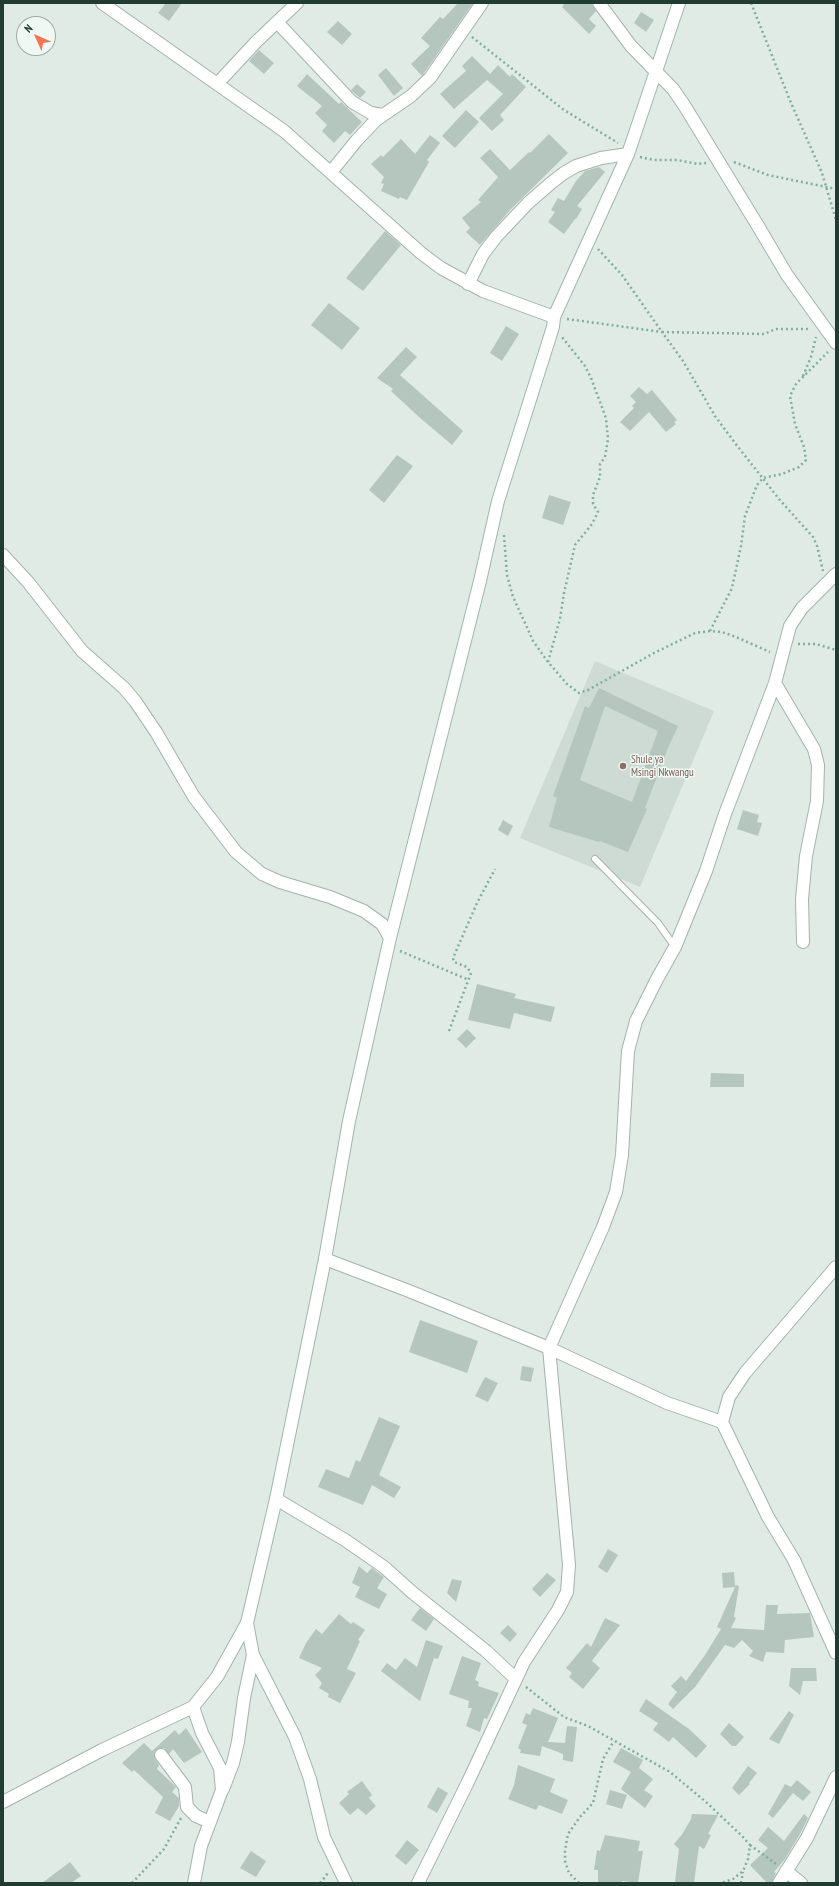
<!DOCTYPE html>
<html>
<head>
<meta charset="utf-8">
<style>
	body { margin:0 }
	#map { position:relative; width:839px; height:1886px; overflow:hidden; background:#e0ebe6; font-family:"PT Sans Narrow",sans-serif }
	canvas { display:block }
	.frame { position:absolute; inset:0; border:4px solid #203c33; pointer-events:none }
	.north { position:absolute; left:16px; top:16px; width:40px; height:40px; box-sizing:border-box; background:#f0f8f4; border:1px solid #9dada7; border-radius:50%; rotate:315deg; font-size:11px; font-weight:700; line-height:16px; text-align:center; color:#203c33 }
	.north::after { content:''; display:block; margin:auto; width:14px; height:18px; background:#f57454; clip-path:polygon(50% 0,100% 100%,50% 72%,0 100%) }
</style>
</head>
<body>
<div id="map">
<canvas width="839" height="1886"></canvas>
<div class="frame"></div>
<div class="north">N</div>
</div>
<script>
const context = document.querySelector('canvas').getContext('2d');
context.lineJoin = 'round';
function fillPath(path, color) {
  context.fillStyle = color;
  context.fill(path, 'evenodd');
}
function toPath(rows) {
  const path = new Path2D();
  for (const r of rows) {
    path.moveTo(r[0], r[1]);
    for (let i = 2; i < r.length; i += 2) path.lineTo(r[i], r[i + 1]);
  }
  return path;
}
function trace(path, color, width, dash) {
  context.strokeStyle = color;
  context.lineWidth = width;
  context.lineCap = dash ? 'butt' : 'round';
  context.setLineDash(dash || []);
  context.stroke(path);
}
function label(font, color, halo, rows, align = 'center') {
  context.font = font + ' "PT Sans Narrow",sans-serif';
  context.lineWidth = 3;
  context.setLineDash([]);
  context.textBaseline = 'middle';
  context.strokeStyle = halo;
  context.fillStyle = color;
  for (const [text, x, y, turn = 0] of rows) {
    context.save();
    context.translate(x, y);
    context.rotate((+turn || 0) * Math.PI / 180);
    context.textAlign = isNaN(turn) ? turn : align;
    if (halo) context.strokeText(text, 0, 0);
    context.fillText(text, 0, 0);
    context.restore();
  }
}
const built = toPath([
	[595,661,714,711,640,887,520,838]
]);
const building = toPath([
	[166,3,182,3,169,21,158,13],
	[458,3,473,3,422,76,411,64,430,46,421,38,440,17,443,19],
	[562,3,591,3,596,11,589,19,596,26,589,34,562,7,564,5],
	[641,12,654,20,646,32,634,23],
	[338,21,352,34,342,45,327,32],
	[259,50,274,63,264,74,249,61],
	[472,56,490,74,498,65,510,77,512,74,526,87,500,115,504,120,492,131,479,118,503,94,487,80,454,109,440,94,466,71,462,66],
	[386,68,403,88,394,96,378,75],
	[307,74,339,104,341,102,362,122,350,135,345,131,334,143,322,131,327,125,315,113,322,106,297,86],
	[357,84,366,92,360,98,351,90],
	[466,110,479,122,455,148,442,136],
	[549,134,568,153,510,210,480,245,466,232,470,228,462,218,481,202,478,200,498,177,480,158,490,149,510,170,529,152,530,153],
	[430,135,440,143,427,160,429,162,407,200,400,197,399,199,381,191,384,184,381,183,384,177,371,164,381,155,383,157,401,139,415,154],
	[599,167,605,172,577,206,582,209,576,219,575,219,564,234,548,222,555,212,551,210,558,198,564,201,576,181,585,171],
	[385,231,401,245,363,291,346,278],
	[329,303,360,328,342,350,311,325],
	[506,326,519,334,502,361,490,353],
	[406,347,417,357,400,375,463,431,452,445,419,417,391,391,393,389,377,378],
	[639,387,647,394,652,390,677,420,674,422,676,424,666,432,649,412,630,431,620,422,634,408,632,406,636,402,630,396],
	[397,455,413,466,384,503,369,490],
	[549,495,571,502,563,525,542,518],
	[599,688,678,726,668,748,645,808,647,809,628,852,600,841,599,842,549,827,557,798,553,796,585,706,589,708],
	[605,706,658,731,632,802,580,780],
	[743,810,759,815,757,822,762,823,758,836,737,829],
	[503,820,513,826,508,836,498,830],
	[477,984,516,994,514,998,555,1007,551,1022,514,1013,510,1029,468,1020],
	[467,1029,476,1038,466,1048,457,1039],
	[711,1073,744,1074,744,1087,710,1087],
	[420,1320,478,1341,467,1373,409,1352],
	[522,1366,534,1368,531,1382,520,1380],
	[485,1377,498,1383,488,1402,475,1396],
	[379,1417,400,1426,379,1475,401,1487,394,1498,372,1485,363,1505,318,1487,326,1469,349,1478,356,1460,360,1462],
	[608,1549,618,1555,607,1573,598,1567],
	[359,1566,367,1573,372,1568,384,1577,377,1588,387,1594,379,1609,355,1597,360,1587,352,1583],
	[734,1572,735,1586,736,1585,739,1586,734,1617,736,1618,731,1628,764,1630,766,1605,778,1605,777,1614,810,1613,814,1637,785,1640,784,1653,766,1652,763,1662,749,1656,753,1651,742,1640,734,1648,725,1645,695,1687,673,1709,668,1704,677,1692,671,1686,681,1676,686,1681,705,1655,721,1629,717,1627,735,1587,723,1588,722,1573],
	[547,1573,556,1580,540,1597,532,1589],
	[452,1579,462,1581,456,1602,447,1593],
	[420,1608,434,1619,426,1631,411,1620],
	[339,1614,351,1624,353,1622,365,1630,358,1640,360,1641,347,1669,356,1673,340,1703,328,1697,329,1694,319,1688,322,1683,315,1675,322,1668,299,1658,306,1643,316,1629,322,1634],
	[605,1618,620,1625,594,1658,592,1661,600,1668,583,1689,569,1677,572,1673,566,1668,587,1643,591,1647],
	[508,1625,517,1634,510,1642,500,1633],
	[426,1640,443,1646,438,1659,434,1658,420,1701,381,1671,387,1663,396,1670,405,1658,417,1667],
	[462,1656,481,1663,475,1680,479,1682,478,1686,499,1693,487,1719,484,1718,480,1732,466,1726,472,1708,468,1708,469,1701,449,1694],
	[791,1668,816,1668,817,1681,803,1681,800,1695,789,1686],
	[646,1699,689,1729,707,1746,696,1758,673,1737,669,1742,653,1730,658,1723,639,1711],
	[533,1708,558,1718,548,1742,565,1743,567,1726,577,1727,573,1762,563,1760,563,1754,542,1746,540,1756,520,1753,521,1750,518,1748,527,1725,522,1723,526,1713,530,1715],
	[789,1711,794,1715,779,1744,769,1739],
	[729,1723,744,1737,736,1746,732,1746,720,1734],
	[186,1728,202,1752,184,1763,173,1749,169,1754,164,1748,160,1748,154,1752,155,1759,159,1765,157,1769,176,1787,172,1792,179,1798,179,1806,170,1821,155,1813,163,1797,134,1770,132,1772,122,1763,144,1743,152,1751,175,1730,179,1735],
	[621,1748,643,1760,639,1768,653,1779,644,1790,653,1796,645,1808,621,1789,631,1772,613,1762],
	[518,1765,555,1779,550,1792,568,1800,562,1814,539,1805,536,1810,508,1799,514,1785],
	[748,1766,757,1773,749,1783,750,1784,739,1795,732,1788],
	[797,1780,811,1792,803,1801,793,1793,773,1818,768,1814,785,1784,791,1787],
	[362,1781,372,1795,369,1798,376,1806,366,1815,358,1808,350,1815,339,1803,349,1794,347,1792],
	[438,1787,448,1793,437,1813,427,1807],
	[610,1790,627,1795,622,1809,606,1804],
	[692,1814,718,1815,708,1834,711,1835,704,1849,699,1846,694,1883,675,1882,679,1849,674,1844,683,1833,691,1819],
	[804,1814,808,1818,800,1834,785,1859,774,1872,776,1873,772,1882,767,1883,750,1865,768,1848,758,1840,768,1827,784,1841],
	[605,1835,640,1841,638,1851,643,1851,638,1883,622,1881,622,1883,598,1883,598,1870,594,1870,597,1850,600,1851],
	[407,1840,419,1850,406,1865,395,1856],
	[251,1851,266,1861,256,1877,240,1868],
	[70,1862,81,1876,71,1883,42,1883]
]);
const path = toPath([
	[751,3,791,103,822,173,836,220],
	[472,37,564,110,618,143],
	[640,157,654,160,677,160,698,164,706,163],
	[734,162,768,175,836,189],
	[598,249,622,275,662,332,764,334,776,329,811,329],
	[567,319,662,332,683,361,715,416,735,443,779,499,813,537,817,546,823,571],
	[803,376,811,357,816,337],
	[504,535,507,575,513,597,525,623,533,641,548,662,567,684,579,693,588,690,654,653,695,633,710,631,722,632,736,637,770,652],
	[710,631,732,588,741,546,745,516,757,485,763,478,782,474,799,467,806,460,804,447,795,424,790,396,796,384,828,352],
	[798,644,816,644,836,650],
	[548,662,560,619,564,593,575,545,592,524,598,512,593,504,593,495,600,477,600,464,605,457,608,439,606,418,591,378,585,366,562,337],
	[400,951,469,980],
	[449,1031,471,973,467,967,454,962,453,958,477,903,495,869],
	[526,1687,564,1717,588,1726,670,1772,706,1802,742,1836,750,1845,748,1859,743,1871,733,1879,721,1883],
	[750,1845,776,1864],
	[132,1883,164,1849,181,1818],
	[320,1883,328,1873],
	[579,1883,569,1873,565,1861,565,1851,568,1834,580,1817,593,1803,603,1759,614,1741],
	[741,1883,743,1872]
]);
const lane = toPath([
	[595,859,658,923,675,947]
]);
const street = toPath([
	[102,3,284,131,421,253,441,268,483,291,554,317],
	[599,3,631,46,673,89,684,105,758,226,787,275,836,343],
	[277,22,352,102,371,113,382,115],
	[217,84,256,42,297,3],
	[331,172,357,140,376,120,411,96,430,78,482,3],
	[468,284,483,254,496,237,528,203,551,183,564,173,576,166,601,158,628,154],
	[3,555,28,582,82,651,124,688,135,701,156,732,194,797,236,852,262,874,280,882,330,897,364,911,382,924,390,938],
	[803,942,802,899,806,856,817,801,818,765,814,749,775,683,790,626,802,608,836,574],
	[325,1259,409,1291,549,1348,667,1403,722,1422,768,1517,794,1560,836,1653],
	[722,1422,729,1397,745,1373,836,1267],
	[276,1499,345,1540,384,1567,413,1593,486,1651,516,1679],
	[193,1707,202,1733,220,1768,222,1790,201,1846,194,1883],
	[161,1755,185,1787,187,1807,196,1816,210,1822],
	[223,1789,233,1763,238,1742,244,1698,253,1655],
	[3,1802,102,1750,193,1707,217,1677,247,1623],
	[786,1871,801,1883],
	[418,1883,467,1784,524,1662,558,1610,567,1592,569,1565,549,1348,603,1227,616,1192,622,1155,628,1051,636,1021,657,979,675,947,706,871,725,814,775,683],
	[779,1883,807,1838,836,1777]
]);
const secondary = toPath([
	[346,1883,324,1837,310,1779,295,1737,253,1655,247,1623,276,1499,325,1259,349,1121,390,938,480,581,498,501,553,327,554,317,628,154,679,3]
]);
const markers = [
	[623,766,4,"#8d6e63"]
];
const educationNames = [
	["Shule ya",631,760],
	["Msingi Nkwangu",631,773]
];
fillPath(built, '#cedbd4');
fillPath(building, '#b5c6be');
trace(lane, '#a3b3ad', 8);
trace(street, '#a3b3ad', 14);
trace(secondary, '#9eb7ad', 14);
trace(path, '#7fb09e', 2.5, [2, 3]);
trace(lane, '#fff', 6);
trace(street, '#fff', 12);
trace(secondary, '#fff', 12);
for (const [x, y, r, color] of markers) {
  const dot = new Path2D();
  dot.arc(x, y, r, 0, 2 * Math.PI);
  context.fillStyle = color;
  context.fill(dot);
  trace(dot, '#f0f8f4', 1.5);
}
label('11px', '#785e54', '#f0f8f4', educationNames, 'left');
</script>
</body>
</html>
